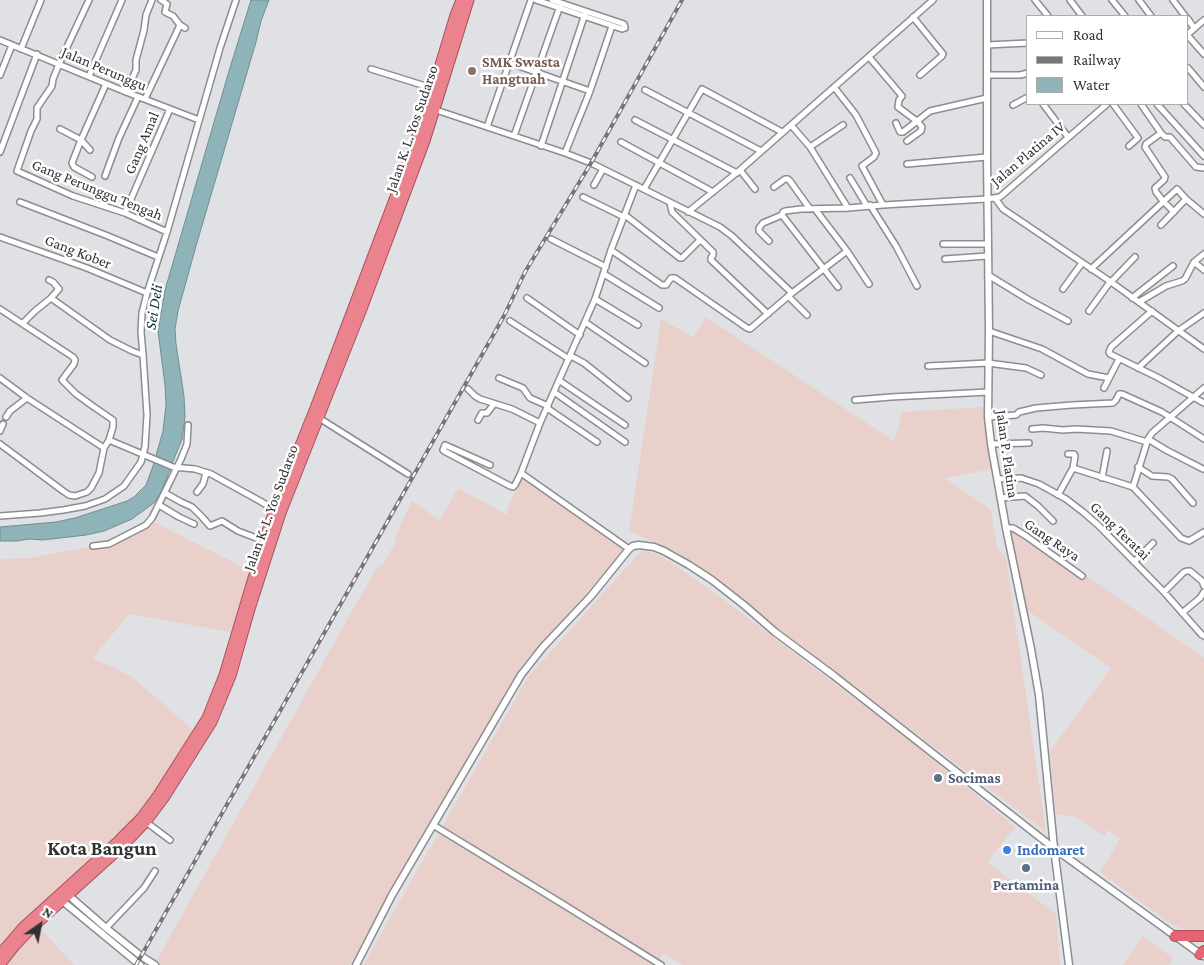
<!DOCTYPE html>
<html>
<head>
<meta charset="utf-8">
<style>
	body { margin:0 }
	#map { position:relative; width:1204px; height:965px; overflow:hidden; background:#dfe1e5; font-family:"Crimson Pro",serif }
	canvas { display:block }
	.legend { position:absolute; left:1026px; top:15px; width:162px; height:90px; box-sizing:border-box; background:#fff; border:1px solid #adadad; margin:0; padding:6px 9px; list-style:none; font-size:15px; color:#313233 }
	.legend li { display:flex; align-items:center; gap:10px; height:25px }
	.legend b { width:25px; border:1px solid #adadad }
	.north { position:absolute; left:15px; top:900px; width:50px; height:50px; -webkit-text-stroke:4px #fff; paint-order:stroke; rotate:33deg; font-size:14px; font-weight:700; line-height:20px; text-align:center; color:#313233 }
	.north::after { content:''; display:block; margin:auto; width:18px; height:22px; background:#313233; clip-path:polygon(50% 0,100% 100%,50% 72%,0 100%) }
</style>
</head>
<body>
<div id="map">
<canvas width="1204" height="965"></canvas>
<ul class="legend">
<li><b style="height:6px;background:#fff"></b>Road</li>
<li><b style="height:6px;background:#757678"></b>Railway</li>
<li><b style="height:14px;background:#8eb4ba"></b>Water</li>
</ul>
<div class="north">N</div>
</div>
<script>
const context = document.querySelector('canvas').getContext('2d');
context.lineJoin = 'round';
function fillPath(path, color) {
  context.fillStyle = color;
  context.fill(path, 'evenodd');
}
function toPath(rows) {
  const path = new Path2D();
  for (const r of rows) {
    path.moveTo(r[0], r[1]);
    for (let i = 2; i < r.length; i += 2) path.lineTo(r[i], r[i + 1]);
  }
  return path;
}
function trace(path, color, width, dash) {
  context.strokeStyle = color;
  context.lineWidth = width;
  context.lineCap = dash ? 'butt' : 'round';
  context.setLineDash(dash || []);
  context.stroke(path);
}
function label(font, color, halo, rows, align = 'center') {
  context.font = font + ' "Crimson Pro",serif';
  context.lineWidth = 5;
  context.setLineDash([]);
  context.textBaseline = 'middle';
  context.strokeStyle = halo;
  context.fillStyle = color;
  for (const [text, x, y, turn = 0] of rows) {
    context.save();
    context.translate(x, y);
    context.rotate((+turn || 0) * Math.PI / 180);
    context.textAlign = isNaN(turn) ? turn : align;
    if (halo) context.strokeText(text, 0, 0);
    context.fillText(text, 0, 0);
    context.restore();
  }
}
const industrial = toPath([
	[706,317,894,441,902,412,983,407,992,469,945,478,991,510,997,549,1006,557,1046,832,679,553,629,531,661,319,693,337],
	[522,477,624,549,585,595,522,664,350,965,154,965,374,572,380,565,382,565,397,540,394,539,412,501,440,520,458,488,507,515,508,508],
	[1009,521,1204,658,1204,929,1185,930,1171,924,1100,872,1120,839,1108,830,1104,836,1076,817,1056,814,1050,751,1111,668,1025,609],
	[154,522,251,571,241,604,230,632,129,614,93,658,131,676,193,730,167,776,141,818,0,949,0,559,30,558,124,540],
	[642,550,661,556,712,591,903,735,1015,827,987,862,1056,914,1060,965,683,965,663,953,657,965,363,965,528,677],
	[39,927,74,965,4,965],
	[1143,936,1173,958,1169,965,1123,965]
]);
const water = toPath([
	[251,0,269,0,261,21,256,42,196,246,178,311,175,329,176,344,184,396,185,417,182,439,161,492,155,502,132,519,104,531,86,535,43,540,29,539,17,541,0,541,0,527,56,522,75,518,127,501,134,497,146,485,153,466,163,431,166,405,165,385,158,331,165,290,229,71,251,0]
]);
const minor = toPath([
	[89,0,59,64,53,79,52,86,37,108,37,119,31,131,17,171,73,196,125,213,167,232],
	[161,0,167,4,165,12,173,16,180,25,185,28],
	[536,0,622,29,625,28,624,24,552,0],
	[1035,0,1048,16],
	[1070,0,1082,16],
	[1112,0,1125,16],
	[1139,0,1151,16],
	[1173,0,1185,16],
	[913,17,943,54,942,56,920,75],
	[1188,19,1194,28],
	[1188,34,1204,20],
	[1188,36,1204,54],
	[0,40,126,92,199,120],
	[987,45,1028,43],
	[21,49,41,0],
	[869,57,902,96,899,100,898,107,918,122,922,127,921,131,907,141],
	[510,63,590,91],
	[1188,68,1204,87],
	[371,69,435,89],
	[0,75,12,45],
	[987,75,1020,75,1028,73],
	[89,76,122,0],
	[834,87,856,115,876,153,874,157,862,166,883,205],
	[645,90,761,151],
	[126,92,136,70,136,60,144,30,146,15,152,0],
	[145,99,180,25],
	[1043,104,1068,137],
	[1113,104,1138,138,1129,146],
	[1141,104,1161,133,1165,137,1170,137,1196,167,1204,168],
	[1157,104,1204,156],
	[1184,104,1204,125],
	[1013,105,1028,97],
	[436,110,565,153,591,163,720,227,732,236,792,293],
	[635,120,737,173],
	[896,123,900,132,903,132,930,111,987,98],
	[791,125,810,147,848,208],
	[487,127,531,0],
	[60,129,81,140,90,150],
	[1161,133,1146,144,1145,147,1165,177,1164,180,1155,188,1156,192,1163,201,1174,212],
	[514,136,560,6],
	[621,142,713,192],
	[541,146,585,14],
	[810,147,843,125],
	[0,152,37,54],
	[565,153,590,91,612,26],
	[907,164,987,157],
	[740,170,755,189],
	[105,176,119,138,138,97],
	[92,177,74,167,72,163,81,140,106,84],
	[850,178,867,206],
	[594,185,603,169],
	[774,187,785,179,788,179,790,181,810,209],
	[644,189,702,89,782,132],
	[583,197,624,217],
	[995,198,1003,209,1111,282,1204,349],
	[20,202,108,236,158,257],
	[670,203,672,212,713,252,713,255,711,258,711,260,768,314],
	[870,205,896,246,917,286],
	[815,209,847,251,869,284],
	[688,212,740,170,933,0],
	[125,213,170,109],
	[625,215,680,258,682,258,700,240],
	[782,215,838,287],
	[1161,225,1186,199],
	[0,237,87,268,147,293],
	[551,239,606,267],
	[769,241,759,231,759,228,763,223,782,215,783,212,785,211,801,209,848,208,883,205,987,199,1000,197,1107,104],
	[943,244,987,244],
	[611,250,662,285,666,285,671,278,675,278,747,328,750,329,792,293,847,251],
	[945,259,987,256],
	[1194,262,1204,270],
	[1091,269,1177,189,1186,199,1204,214],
	[604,274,659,308],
	[988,275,1029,300,1068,321],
	[49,280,53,282,59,289,51,298],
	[1111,282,1135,257],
	[1063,289,1082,263],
	[788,296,807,315],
	[527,298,580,335],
	[1132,298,1173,266],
	[595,299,638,325],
	[1139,302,1166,286,1182,281,1185,279,1194,262,1204,254],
	[0,309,73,357,75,360,74,364,62,380,76,394,94,407,113,420,113,427,109,440,104,448,27,398,0,378],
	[1089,311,1110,282],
	[1152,311,1111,347,1109,352,1110,354,1157,377,1204,403],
	[510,321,569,359],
	[585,322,645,363],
	[23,323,35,311,51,298,110,340,132,351,143,355],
	[989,331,1042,349,1088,374,1109,378],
	[571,356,584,363,628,398],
	[928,366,988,363,1026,368,1041,375],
	[1138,368,1178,331,1204,313],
	[499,378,523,388,530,398,548,406],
	[560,381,625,425],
	[1104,388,1119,359],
	[468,389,475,396,480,399,512,409,540,423],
	[554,392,625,442],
	[855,400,891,397,988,392],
	[547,408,597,442],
	[6,417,10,411,27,398],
	[988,417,1016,415,1019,412,1036,408,1072,405,1113,403,1116,400,1119,394,1122,394,1162,412,1204,439],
	[319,418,408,474],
	[478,420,482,413,487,413,494,404],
	[1032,429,1043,428,1063,430,1076,429,1111,431,1147,442],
	[0,431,3,424],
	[1148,439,1166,450,1203,469],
	[109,440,173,467,195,469,211,474,260,501,275,510],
	[0,444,63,491,69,495,75,496,87,492,91,488,99,473,104,448],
	[991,444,1029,443],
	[490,465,445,445,443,450,444,451,510,486,513,487,515,485,521,473],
	[1138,467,1152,476,1168,477,1172,479,1193,503],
	[1073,468,1133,487,1181,538,1189,541,1204,532],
	[1102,478,1107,451],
	[998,479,1021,478,1039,484,1066,499,1083,512,1098,525,1164,592,1202,635,1204,636],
	[1133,487,1148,439,1152,433,1204,388],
	[197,492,203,484,206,473],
	[165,493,181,502,192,507,202,517,210,526,222,521,238,531,264,541],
	[1058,495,1073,468,1075,456,1074,454,1068,454],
	[1001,498,1025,496,1038,506,1053,521],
	[159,505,179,517,194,524],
	[0,516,40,513,63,510,85,506,105,499,124,486,141,462,145,447,147,415,143,355,141,332,142,313,147,293,167,232,220,48,236,0],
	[1006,528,1013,528,1026,536,1082,576],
	[93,546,109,544,146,525,152,518,181,459,187,444,188,425],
	[629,549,521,473,540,423,595,299,611,250,636,185],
	[1134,562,1153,543],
	[1164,592,1184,572,1187,571,1190,571,1202,581,1204,586],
	[1182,613,1200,598,1204,592],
	[146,822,170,840],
	[433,825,561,903,661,965],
	[106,928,144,888,155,871]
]);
const tertiary = toPath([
	[987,0,987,157,989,331,988,417,991,444,1006,528,1031,649,1039,695,1054,848,1069,965],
	[67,894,106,928,141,956,155,965],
	[60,899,140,965],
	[356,965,392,895,521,675,543,647,591,596,629,549,633,546,639,545,654,547,664,551,689,565,712,580,744,605,775,632,833,675,1051,846,1203,956]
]);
const trunk = toPath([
	[0,954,23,927,118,841,141,818,158,795,207,718,224,675,264,541,274,510,315,408,409,160,433,88,455,15,461,0],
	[0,965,14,947,30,930,123,846,146,822,164,798,212,722,231,676,250,609,281,513,362,309,425,141,469,0]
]);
const motorway = toPath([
	[1175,936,1204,936],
	[1200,954,1204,951]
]);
const rail = toPath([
	[136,965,504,316,525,272,591,163,682,0]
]);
const markers = [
	[472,71,5,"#8d6e63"],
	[938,778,5,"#5c6f8a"],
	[1007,850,5,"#3f7fe0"],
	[1026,868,5,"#5c6f8a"]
];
const educationNames = [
	["SMK Swasta",482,62],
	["Hangtuah",482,79]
];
const streetNames = [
	["Jalan Perunggu",104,69,23],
	["Jalan K. L. Yos Sudarso",412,129,-71],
	["Gang Amal",142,143,-67],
	["Jalan Platina IV",1028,154,-40],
	["Gang Perunggu Tengah",97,190,22],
	["Gang Kober",78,252,21],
	["Jalan P. Platina",1007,454,82],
	["Jalan K. L. Yos Sudarso",271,508,-70],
	["Gang Teratai",1120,531,44],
	["Gang Raya",1052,540,34]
];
const serviceNames = [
	["Socimas",948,778],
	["Pertamina",1026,885,"center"]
];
const shopNames = [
	["Indomaret",1017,850]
];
const waterNames = [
	["Sei Deli",154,307,-81]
];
const districtNames = [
	["Kota Bangun",102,849]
];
fillPath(industrial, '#ead0cb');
fillPath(water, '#8eb4ba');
trace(water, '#728d92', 1);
trace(minor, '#8b8d90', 8);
trace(tertiary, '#8b8d90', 9);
trace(trunk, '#a7525c', 11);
trace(motorway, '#a7525c', 12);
trace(minor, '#fff', 5);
trace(tertiary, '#fff', 6);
trace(trunk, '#eb838e', 9);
trace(motorway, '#e66472', 10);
trace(rail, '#757678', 4);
trace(rail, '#fff', 2, [5.5]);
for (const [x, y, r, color] of markers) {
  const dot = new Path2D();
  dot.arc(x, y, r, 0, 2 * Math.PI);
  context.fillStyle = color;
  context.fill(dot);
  trace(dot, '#fff', 2);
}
label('bold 15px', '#785e54', '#fff', educationNames, 'left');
label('15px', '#313233', '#fff', streetNames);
label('bold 15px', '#4e5e75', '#fff', serviceNames, 'left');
label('bold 15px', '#366cbe', '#fff', shopNames, 'left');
label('italic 16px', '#0a3136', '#fff', waterNames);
label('bold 20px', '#313233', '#fff', districtNames);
</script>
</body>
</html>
